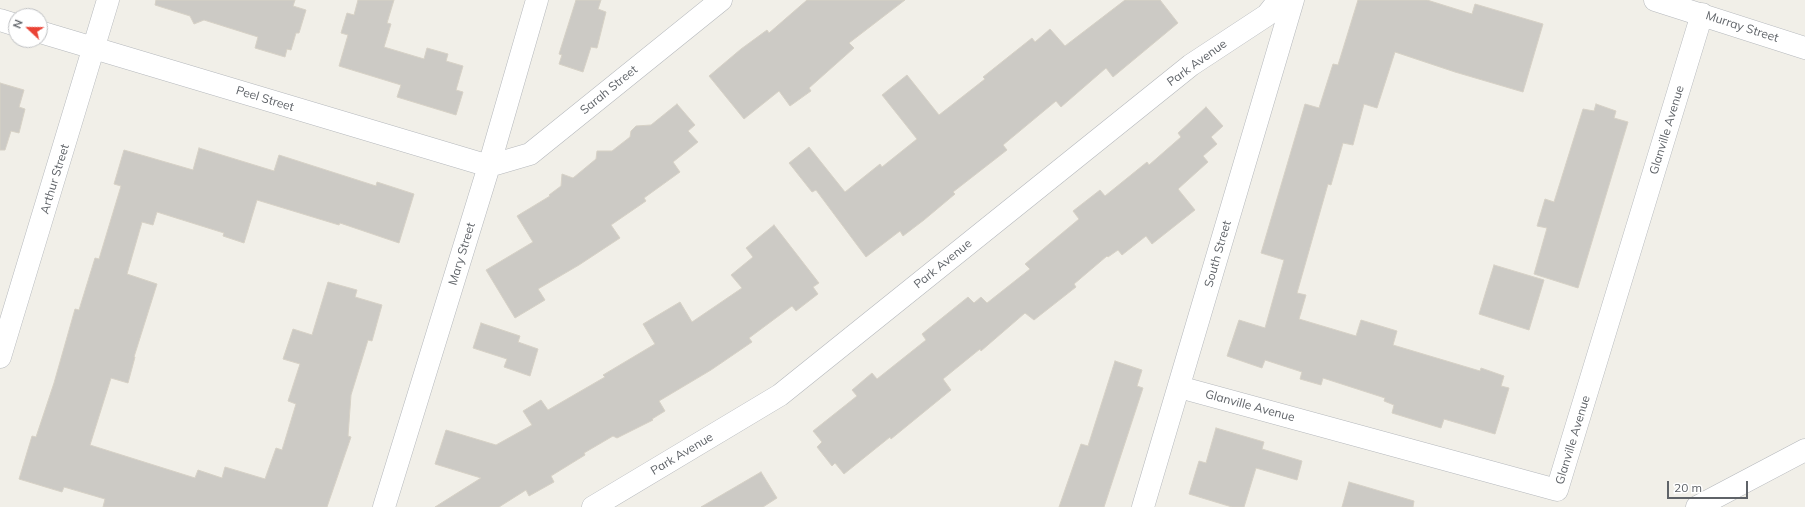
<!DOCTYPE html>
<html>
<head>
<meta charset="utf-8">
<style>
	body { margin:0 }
	#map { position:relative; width:1805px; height:507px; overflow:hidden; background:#f1efe8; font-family:Mulish,sans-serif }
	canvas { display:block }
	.north { position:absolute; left:8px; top:8px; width:40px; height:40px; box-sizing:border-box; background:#fff; border:1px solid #bfc1c3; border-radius:50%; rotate:292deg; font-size:11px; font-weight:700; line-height:16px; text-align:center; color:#5f6368 }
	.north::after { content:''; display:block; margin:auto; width:14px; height:18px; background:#ea4335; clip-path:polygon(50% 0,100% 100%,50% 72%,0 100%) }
	.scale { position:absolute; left:1667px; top:481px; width:81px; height:18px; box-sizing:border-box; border:2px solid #5f6368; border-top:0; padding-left:5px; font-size:12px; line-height:14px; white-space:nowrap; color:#5f6368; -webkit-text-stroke:3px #fff; paint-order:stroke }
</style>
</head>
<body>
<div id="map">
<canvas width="1805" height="507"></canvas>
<div class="north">N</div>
<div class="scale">20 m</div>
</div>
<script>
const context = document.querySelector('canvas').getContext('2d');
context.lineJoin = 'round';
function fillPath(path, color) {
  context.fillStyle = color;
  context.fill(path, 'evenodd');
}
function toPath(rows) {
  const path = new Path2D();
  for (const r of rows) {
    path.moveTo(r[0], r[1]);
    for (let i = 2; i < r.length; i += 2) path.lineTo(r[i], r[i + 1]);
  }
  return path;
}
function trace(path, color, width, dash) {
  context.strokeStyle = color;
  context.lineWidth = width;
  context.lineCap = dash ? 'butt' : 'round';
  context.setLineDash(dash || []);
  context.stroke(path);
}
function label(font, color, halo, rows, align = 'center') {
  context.font = font + ' Mulish,sans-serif';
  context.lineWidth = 3;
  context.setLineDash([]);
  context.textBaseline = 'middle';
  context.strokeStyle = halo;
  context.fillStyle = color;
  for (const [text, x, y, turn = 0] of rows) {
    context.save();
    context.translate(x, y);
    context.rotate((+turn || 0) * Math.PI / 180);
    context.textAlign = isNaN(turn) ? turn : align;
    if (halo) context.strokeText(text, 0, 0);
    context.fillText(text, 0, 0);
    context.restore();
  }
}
const building = toPath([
	[156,0,295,0,293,6,306,10,299,33,296,33,291,50,287,49,285,57,255,48,258,37,204,20,194,24,190,16,155,5,156,0],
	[358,0,394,0,387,23,391,24,384,47,424,59,427,48,448,54,446,61,463,66,456,90,463,92,456,115,397,97,401,85,339,66,348,35,341,33,347,13,354,15,358,0],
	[576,0,601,0,598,9,606,12,597,48,591,47,583,72,559,64,562,55,559,54,576,0],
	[807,0,905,0,849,43,854,48,809,88,811,91,790,106,779,91,744,119,709,76,741,49,767,30,769,33,807,0],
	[1125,0,1160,0,1178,23,1113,77,1106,68,1061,107,1056,101,1003,145,1007,150,953,192,955,194,924,220,903,236,900,231,866,257,816,190,812,192,789,163,809,147,845,192,880,164,882,167,917,139,882,95,907,75,939,115,985,79,983,77,1032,38,1035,42,1050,29,1065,46,1125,0],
	[1358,0,1427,0,1472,14,1475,4,1543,24,1523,92,1455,72,1395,52,1377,108,1364,104,1353,145,1343,143,1331,185,1328,184,1297,293,1306,295,1299,319,1356,336,1361,320,1397,331,1393,345,1480,371,1481,368,1504,376,1501,386,1509,388,1495,434,1444,419,1441,428,1392,413,1394,405,1384,401,1385,398,1323,378,1321,385,1300,379,1302,372,1265,360,1262,368,1227,356,1239,320,1265,328,1284,260,1261,253,1305,104,1319,108,1333,64,1338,65,1358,0],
	[0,83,24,90,19,107,25,109,19,133,11,131,5,150,0,150,0,83],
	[677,104,695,125,688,131,698,142,673,162,680,172,644,198,646,201,611,225,620,238,579,265,538,289,545,300,515,318,486,270,533,242,517,216,550,196,549,195,561,186,562,174,573,178,596,159,597,151,612,151,630,137,631,131,636,126,651,125,677,104],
	[1596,104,1616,111,1614,118,1628,122,1578,288,1534,274,1547,228,1537,226,1545,199,1554,202,1583,109,1594,111,1596,104],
	[1206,107,1223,126,1211,137,1217,144,1203,156,1208,162,1178,189,1195,210,1152,244,1146,236,1122,255,1118,250,1108,257,1107,256,1074,284,1076,287,1034,320,1025,313,981,351,980,349,943,379,951,390,891,439,890,437,844,474,835,463,832,466,817,447,822,442,813,431,857,396,852,390,872,373,877,379,926,340,922,334,968,297,974,303,981,297,987,303,1030,269,1025,264,1079,219,1073,211,1100,190,1105,196,1147,162,1149,165,1181,137,1178,133,1206,107],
	[199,148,274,171,279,155,376,186,377,182,414,194,399,243,340,223,339,225,257,200,244,243,223,236,224,233,157,212,153,225,142,222,127,274,157,284,134,357,135,357,128,383,111,378,90,445,195,478,198,470,222,478,225,467,265,479,276,448,282,450,296,404,288,401,300,364,283,359,293,329,312,335,328,282,357,290,355,297,382,305,372,341,368,340,351,395,348,436,351,437,327,507,103,507,105,499,64,487,62,492,19,479,32,436,36,437,54,383,75,309,79,310,95,258,99,259,121,186,114,184,124,150,193,170,199,148],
	[774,225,819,283,813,287,818,294,796,311,792,306,749,338,752,342,711,370,659,401,665,411,652,419,653,420,617,438,613,436,584,453,585,455,551,476,554,482,529,496,526,490,499,507,435,507,481,478,435,464,446,430,496,445,532,425,523,411,541,400,548,410,605,377,603,375,655,344,643,324,680,302,692,322,742,288,731,275,753,257,746,248,774,225],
	[1494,265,1544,280,1529,330,1479,314,1494,265],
	[481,323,520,336,518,342,538,349,530,376,504,367,507,359,473,348,481,323],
	[1115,361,1142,370,1137,386,1143,388,1104,507,1059,507,1081,444,1088,446,1115,361],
	[1216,428,1264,442,1262,449,1302,461,1297,480,1256,468,1244,507,1232,507,1189,494,1199,461,1206,463,1216,428],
	[761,472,777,498,763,507,701,507,761,472],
	[1349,482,1414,501,1413,507,1342,507,1349,482]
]);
const minor = toPath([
	[1655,0,1805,48],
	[0,20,16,25],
	[40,32,489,166,530,154,721,0],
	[0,357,108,0],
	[1179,387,1557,490,1702,14],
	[384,507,489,166,537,0],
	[593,507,780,395,1191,65,1267,15,1279,0],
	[1143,507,1293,0],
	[1697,507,1805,450]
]);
const streetNames = [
	["Murray Street",1742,27,18],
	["Park Avenue",1197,63,-36],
	["Sarah Street",609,90,-39],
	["Peel Street",265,99,17],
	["Glanville Avenue",1667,130,-73],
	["Arthur Street",55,179,-73],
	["Mary Street",462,254,-73],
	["South Street",1218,254,-74],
	["Park Avenue",943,264,-39],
	["Glanville Avenue",1250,406,15],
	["Glanville Avenue",1573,440,-73],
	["Park Avenue",682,454,-31]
];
fillPath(building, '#cccac5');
trace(building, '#d6d1c6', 1);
trace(minor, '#b5b8bc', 23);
trace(minor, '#fff', 22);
label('12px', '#5f6368', '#fff', streetNames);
</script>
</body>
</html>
